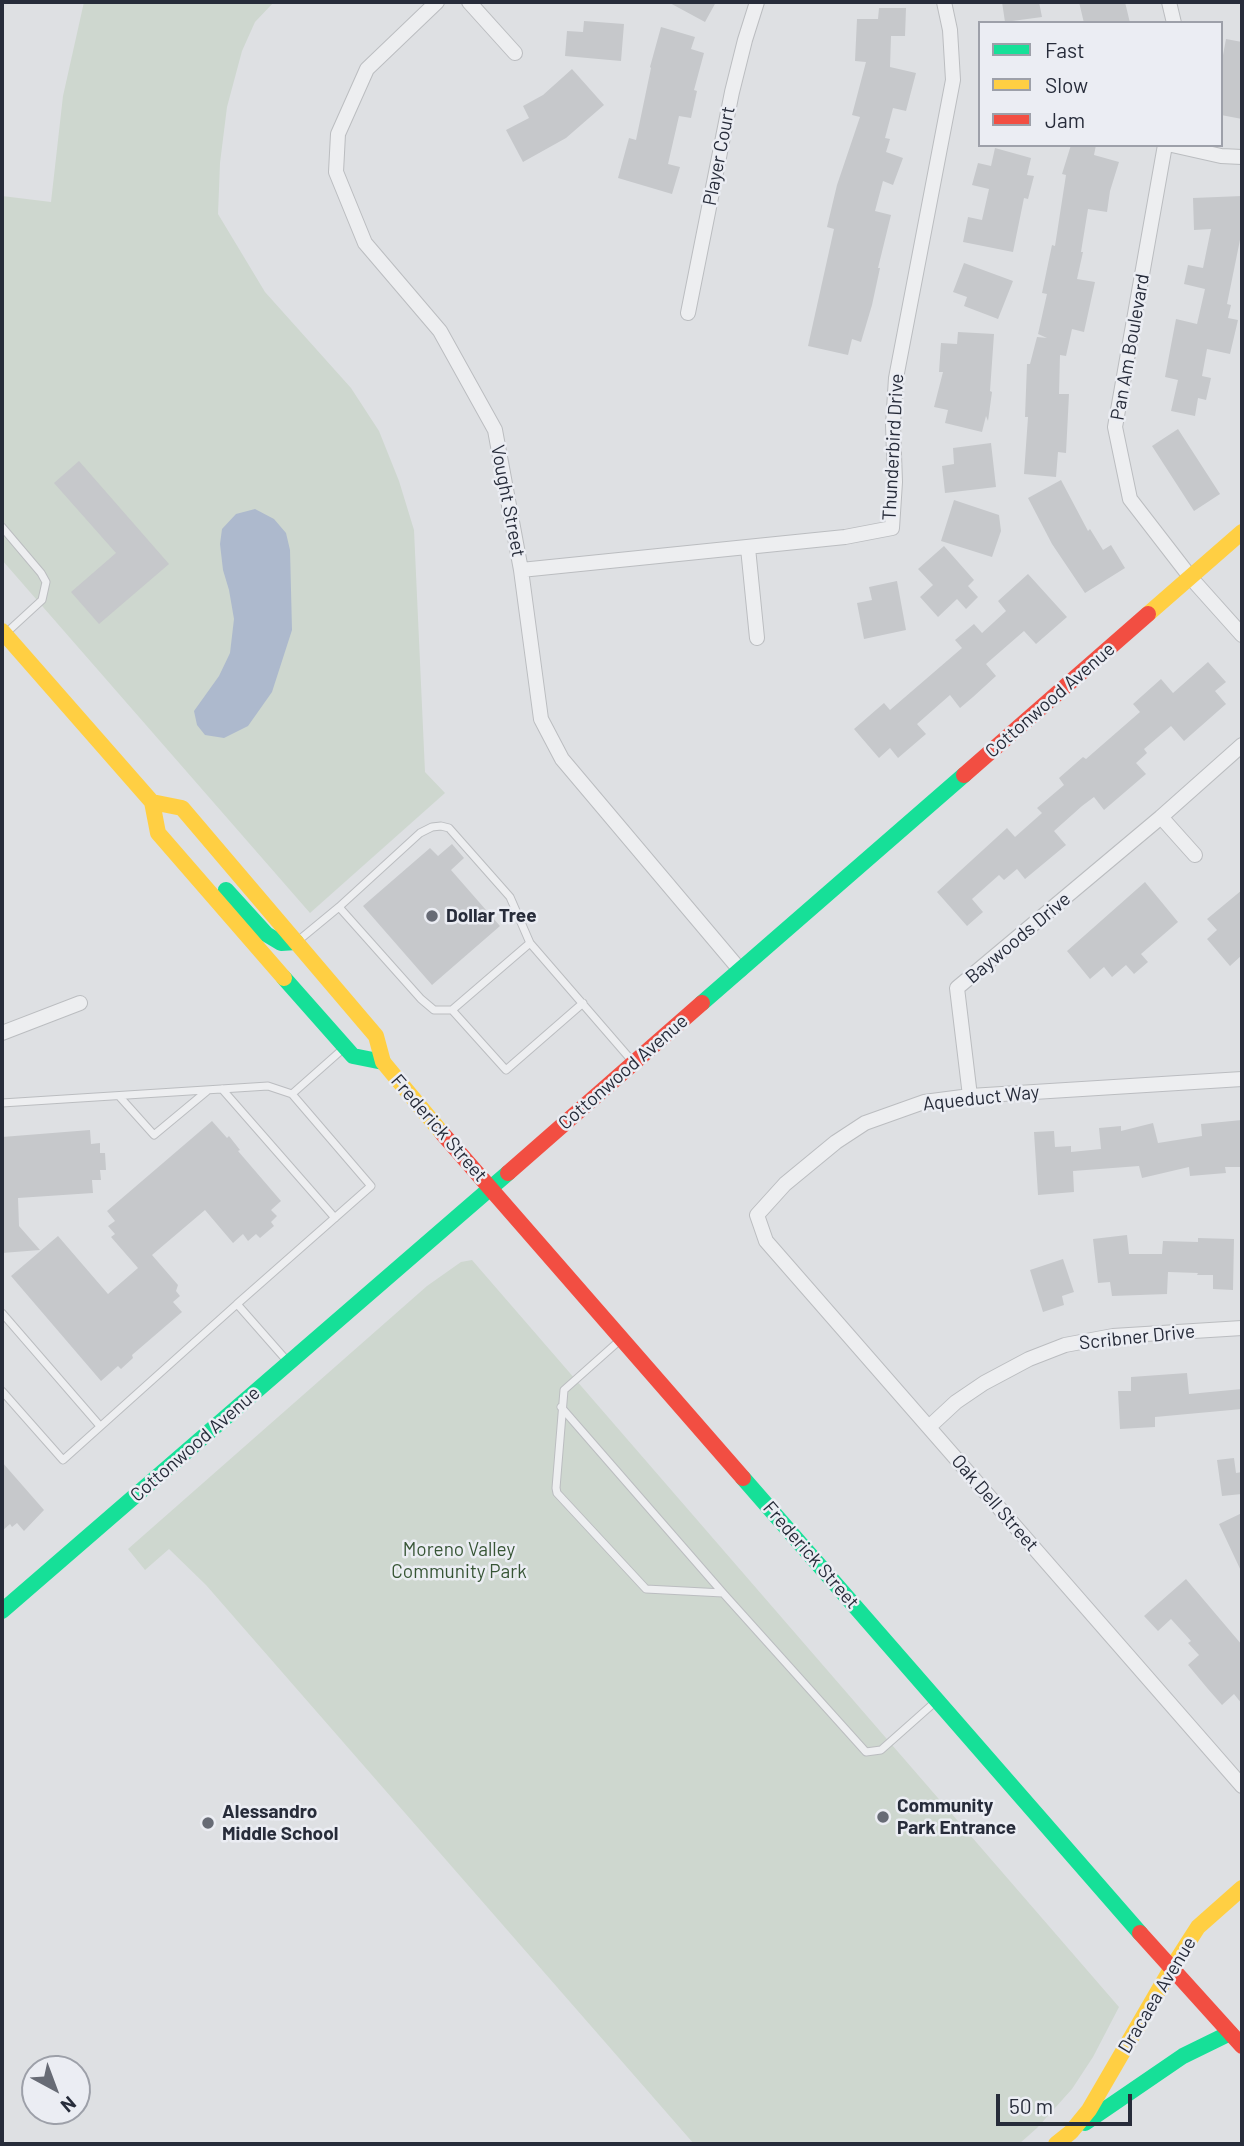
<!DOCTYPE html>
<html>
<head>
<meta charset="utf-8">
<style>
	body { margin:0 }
	#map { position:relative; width:1244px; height:2146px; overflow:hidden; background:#dee0e3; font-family:Barlow,sans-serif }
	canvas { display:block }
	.frame { position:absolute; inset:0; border:4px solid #272c3a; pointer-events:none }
	.legend { position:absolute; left:978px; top:21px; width:245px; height:126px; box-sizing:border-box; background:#ebedf3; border:2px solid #9da0a9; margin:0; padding:9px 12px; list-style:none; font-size:21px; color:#272c3a }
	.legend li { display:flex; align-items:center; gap:14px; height:35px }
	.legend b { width:35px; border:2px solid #9da0a9 }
	.north { position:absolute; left:21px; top:2055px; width:70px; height:70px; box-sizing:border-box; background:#ebedf3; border:2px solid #9da0a9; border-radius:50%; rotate:139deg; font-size:19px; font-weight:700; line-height:28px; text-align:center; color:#272c3a }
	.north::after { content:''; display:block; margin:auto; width:24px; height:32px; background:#676b75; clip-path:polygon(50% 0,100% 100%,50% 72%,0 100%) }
	.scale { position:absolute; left:996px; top:2094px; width:136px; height:32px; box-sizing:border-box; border:4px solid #272c3a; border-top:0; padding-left:9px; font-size:21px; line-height:24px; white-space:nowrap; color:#272c3a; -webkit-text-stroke:5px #ebedf3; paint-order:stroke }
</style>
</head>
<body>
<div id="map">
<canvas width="1244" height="2146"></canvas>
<div class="frame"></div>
<ul class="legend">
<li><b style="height:9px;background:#16e098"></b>Fast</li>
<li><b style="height:9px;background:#ffcf43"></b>Slow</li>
<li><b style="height:9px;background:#f24e42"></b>Jam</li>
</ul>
<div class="north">N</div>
<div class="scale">50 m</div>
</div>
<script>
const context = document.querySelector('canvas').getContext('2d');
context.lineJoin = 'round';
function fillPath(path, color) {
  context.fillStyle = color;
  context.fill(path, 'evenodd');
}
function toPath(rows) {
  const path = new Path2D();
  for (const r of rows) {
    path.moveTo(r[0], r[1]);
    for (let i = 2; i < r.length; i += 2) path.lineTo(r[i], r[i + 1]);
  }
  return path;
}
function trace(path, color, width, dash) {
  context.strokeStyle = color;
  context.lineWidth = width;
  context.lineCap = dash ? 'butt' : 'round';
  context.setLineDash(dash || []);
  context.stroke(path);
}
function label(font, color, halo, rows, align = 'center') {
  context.font = font + ' Barlow,sans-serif';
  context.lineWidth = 5;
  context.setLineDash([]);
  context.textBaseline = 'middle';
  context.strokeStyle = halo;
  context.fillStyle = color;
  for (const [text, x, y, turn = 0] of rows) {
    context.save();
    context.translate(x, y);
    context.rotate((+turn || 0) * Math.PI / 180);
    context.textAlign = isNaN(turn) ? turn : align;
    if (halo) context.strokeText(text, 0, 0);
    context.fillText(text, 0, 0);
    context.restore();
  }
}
const green = toPath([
	[84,2,274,2,255,22,242,51,227,107,220,163,218,214,265,292,351,388,379,431,399,481,414,530,425,772,445,793,310,913,2,560,2,196,51,202,63,96],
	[472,1260,1119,2007,1093,2057,1072,2089,1037,2128,1019,2144,694,2144,206,1585,169,1549,145,1570,128,1549,427,1286,461,1262]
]);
const water = toPath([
	[255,509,274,519,286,533,290,550,292,630,272,692,248,726,224,738,205,735,197,725,194,711,219,676,230,653,234,619,229,590,223,570,220,544,222,529,236,514]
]);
const building = toPath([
	[668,2,716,2,705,22],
	[1002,2,1039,2,1042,17,1005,22],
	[1079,2,1125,2,1130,23,1084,23],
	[879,8,906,8,905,36,891,36,890,67,916,73,906,111,893,108,885,138,890,139,886,152,903,158,893,185,883,181,875,211,891,215,878,268,880,268,872,305,861,342,852,339,848,355,808,346,834,229,827,227,837,185,860,117,852,115,866,62,855,61,857,19,878,19],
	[584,21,624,24,621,61,565,56,567,31,583,32],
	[661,27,695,37,691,49,704,53,694,90,697,91,691,118,679,116,668,164,680,167,672,194,618,178,629,138,636,140,651,68,650,67],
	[1226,39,1242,42,1242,119,1221,115,1221,66],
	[572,69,604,105,566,138,523,162,506,130,529,118,523,106,543,95],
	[1071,145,1096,145,1094,155,1119,162,1110,191,1107,212,1088,209,1081,252,1083,252,1077,279,1095,282,1084,332,1072,329,1066,356,1060,355,1059,394,1069,394,1066,453,1058,452,1056,477,1024,474,1028,417,1025,417,1027,364,1030,364,1037,337,1047,338,1038,334,1047,294,1042,293,1052,245,1055,246,1066,175,1062,174],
	[995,148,1031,158,1027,175,1034,176,1028,199,1024,198,1013,252,963,242,968,217,982,220,989,189,972,185,978,163,991,166],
	[1242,196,1242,230,1227,304,1231,305,1228,318,1238,320,1230,354,1207,349,1202,376,1211,378,1206,400,1198,398,1195,416,1171,411,1178,380,1165,377,1176,319,1197,324,1205,289,1184,284,1188,265,1203,268,1211,229,1194,230,1193,198],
	[964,263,1013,281,998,319,964,306,967,297,953,292],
	[958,332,994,334,990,391,992,392,988,421,986,416,982,432,945,423,948,410,934,407,943,372,939,372,941,343,957,344],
	[1178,429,1220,494,1194,511,1152,446],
	[991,443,996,487,945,493,942,466,954,464,953,448],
	[79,461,169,564,99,624,71,592,116,553,54,483],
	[1061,480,1088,531,1090,529,1103,550,1111,545,1125,568,1085,593,1052,544,1028,498],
	[954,500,999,515,1001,531,992,557,941,541],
	[944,546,974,580,968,586,978,597,966,609,957,599,938,617,920,597,933,585,918,569],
	[1028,574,1067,617,1036,644,1024,631,986,664,996,676,973,697,960,708,950,695,917,724,926,734,898,758,890,748,879,758,854,729,884,703,890,710,962,648,955,640,974,624,982,633,1006,611,998,601],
	[897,581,906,630,864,639,857,603,872,600,869,587],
	[1208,662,1226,682,1215,691,1226,704,1184,741,1171,726,1144,749,1147,753,1136,763,1146,774,1104,810,1094,797,1082,806,1054,831,1066,845,1025,879,1017,869,1004,880,999,875,972,899,983,912,967,926,937,892,1007,828,1015,837,1042,813,1037,808,1064,785,1059,778,1083,757,1086,759,1140,712,1133,704,1161,679,1173,693],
	[452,844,464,858,451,870,500,926,432,985,363,906,430,848,438,856],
	[1145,882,1178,922,1141,954,1148,962,1134,974,1126,965,1112,977,1104,967,1090,979,1067,951],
	[1242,890,1242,955,1230,966,1207,939,1217,930,1207,919],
	[1242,1120,1242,1167,1225,1167,1226,1173,1190,1176,1189,1167,1142,1178,1139,1166,1073,1171,1074,1192,1038,1195,1034,1132,1054,1131,1055,1147,1071,1146,1071,1152,1101,1149,1099,1128,1121,1126,1121,1131,1153,1123,1158,1143,1202,1136,1201,1124],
	[212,1121,227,1138,229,1136,240,1150,238,1151,281,1201,271,1210,277,1216,271,1222,274,1226,260,1238,256,1234,248,1241,243,1234,233,1243,205,1210,152,1255,178,1285,176,1291,180,1296,173,1302,182,1312,132,1355,133,1358,121,1369,118,1366,101,1381,11,1276,58,1236,108,1294,138,1268,111,1237,115,1234,108,1226,115,1221,107,1211],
	[90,1130,91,1144,100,1143,100,1153,105,1153,106,1170,100,1170,101,1180,92,1180,93,1193,18,1198,19,1226,40,1250,2,1253,2,1137],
	[1127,1235,1129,1254,1162,1254,1163,1241,1198,1242,1198,1238,1234,1239,1233,1290,1213,1289,1213,1275,1197,1275,1198,1273,1168,1272,1167,1294,1112,1296,1110,1282,1098,1283,1093,1239],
	[1063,1259,1074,1292,1062,1296,1064,1305,1043,1312,1030,1270],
	[1187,1373,1189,1394,1242,1389,1242,1409,1155,1417,1155,1427,1120,1429,1118,1391,1131,1391,1131,1377],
	[1234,1458,1236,1473,1242,1472,1242,1494,1222,1496,1217,1460],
	[2,1462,44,1510,24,1531,17,1523,12,1527,10,1524,2,1531],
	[1242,1513,1242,1573,1219,1524],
	[1186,1579,1242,1645,1242,1704,1234,1694,1222,1705,1208,1689,1188,1665,1199,1655,1188,1643,1191,1641,1171,1619,1158,1631,1144,1616]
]);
const lane = toPath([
	[2,527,41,573,46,582,42,600,5,634],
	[339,907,421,999,434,1010,452,1010,530,943],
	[299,940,339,907,420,833,432,827,441,826,449,828,510,897,530,943,633,1062],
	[452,1010,506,1070,583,1003],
	[222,1089,335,1218],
	[292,1094,344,1048],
	[119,1096,154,1135,207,1091],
	[2,1103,268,1086,292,1094,371,1186,237,1304,288,1362],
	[2,1313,100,1426],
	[619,1341,564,1390,556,1488,557,1493,646,1589,723,1593,866,1752,881,1750,934,1703],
	[2,1391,63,1460,237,1304],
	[561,1407,723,1593]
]);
const street = toPath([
	[437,2,367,69,338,134,336,172,365,243,440,331,495,430,521,570,541,719,562,759,740,970],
	[469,2,515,53],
	[1169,2,1174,23],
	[1165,145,1115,427,1130,499,1191,578,1242,635],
	[1172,145,1221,156,1242,157],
	[688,313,732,92,745,40,757,2],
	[748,548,757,638],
	[521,570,845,537,892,528,895,482,893,425,896,378,953,80,950,30,944,2],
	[1161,817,1195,855],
	[2,1033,80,1003],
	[1242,1079,970,1096,924,1102,865,1123,836,1142,785,1184,757,1215,766,1241,1242,1786],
	[970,1096,957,988,1161,817,1242,745],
	[929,1427,956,1402,984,1383,1029,1359,1065,1345,1113,1336,1242,1328]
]);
const fast = toPath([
	[226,890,266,934,281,943,296,942],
	[284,978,353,1056,383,1062],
	[702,1003,964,775],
	[743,1478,1140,1933],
	[2,1611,508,1173],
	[1085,2123,1183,2056,1230,2033]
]);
const slow = toPath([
	[1148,614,1242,532],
	[2,631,152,802,158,833,284,978],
	[152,802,182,808,376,1036,383,1062,442,1133],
	[1056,2144,1071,2132,1089,2110,1171,1969,1198,1927,1242,1888]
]);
const jam = toPath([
	[964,775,1148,614],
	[442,1133,743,1478],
	[508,1173,702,1003],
	[1140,1933,1242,2046]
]);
const markers = [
	[432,916,7,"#676b75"],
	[883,1817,7,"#676b75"],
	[208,1823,7,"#676b75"]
];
const streetNames = [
	["Player Court",719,156,-79],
	["Pan Am Boulevard",1130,347,-80],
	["Thunderbird Drive",893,447,-87],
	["Vought Street",508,501,79],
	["Cottonwood Avenue",1050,700,-41],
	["Baywoods Drive",1018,938,-40],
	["Cottonwood Avenue",623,1072,-41],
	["Aqueduct Way",981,1098,-6],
	["Frederick Street",439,1128,49],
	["Scribner Drive",1137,1337,-6],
	["Cottonwood Avenue",195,1444,-41],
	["Oak Dell Street",995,1503,49],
	["Frederick Street",811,1555,49],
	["Dracaea Avenue",1157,1995,-59]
];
const poiNames = [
	["Dollar Tree",446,916],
	["Community",897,1806],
	["Park Entrance",897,1828],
	["Alessandro",222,1812],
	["Middle School",222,1834]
];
const parkNames = [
	["Moreno Valley",459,1550],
	["Community Park",459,1572]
];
fillPath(green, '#ced7cf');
fillPath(water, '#adb9cd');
fillPath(building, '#c6c8cb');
trace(lane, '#bbbdc0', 9);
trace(street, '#bbbdc0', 16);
trace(lane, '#edeef0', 7);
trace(street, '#edeef0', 14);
trace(fast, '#16e098', 16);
trace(slow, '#ffcf43', 16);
trace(jam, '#f24e42', 16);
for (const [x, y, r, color] of markers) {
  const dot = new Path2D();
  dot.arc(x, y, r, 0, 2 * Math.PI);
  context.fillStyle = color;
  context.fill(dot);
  trace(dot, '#ebedf3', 2.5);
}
label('19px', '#272c3a', '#ebedf3', streetNames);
label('bold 19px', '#272c3a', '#ebedf3', poiNames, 'left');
label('19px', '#375535', '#ebedf3', parkNames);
</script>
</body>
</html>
